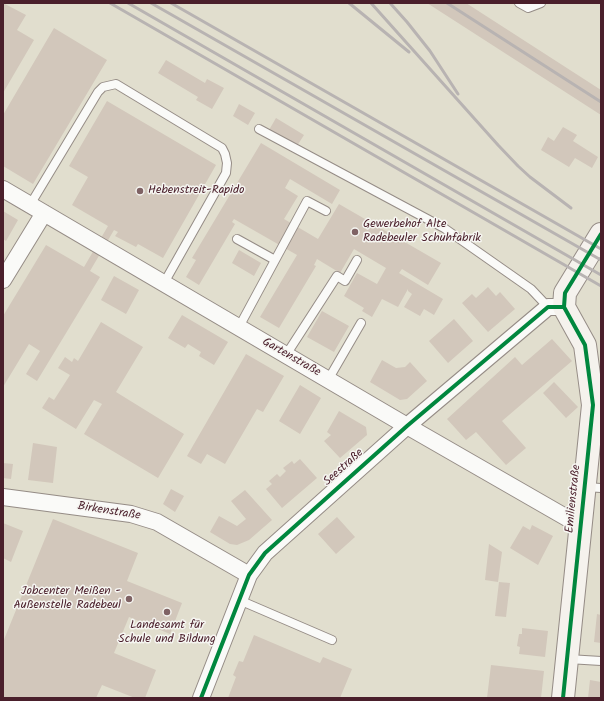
<!DOCTYPE html>
<html>
<head>
<meta charset="utf-8">
<style>
	body { margin:0 }
	#map { position:relative; width:604px; height:701px; overflow:hidden; background:#e1dece; font-family:Kalam,sans-serif }
	canvas { display:block }
	.frame { position:absolute; inset:0; border:4px solid #4a1f2b; pointer-events:none }
</style>
</head>
<body>
<div id="map">
<canvas width="604" height="701"></canvas>
<div class="frame"></div>
</div>
<script>
const context = document.querySelector('canvas').getContext('2d');
context.lineJoin = 'round';
function fillPath(path, color) {
  context.fillStyle = color;
  context.fill(path, 'evenodd');
}
function toPath(rows) {
  const path = new Path2D();
  for (const r of rows) {
    path.moveTo(r[0], r[1]);
    for (let i = 2; i < r.length; i += 2) path.lineTo(r[i], r[i + 1]);
  }
  return path;
}
function trace(path, color, width, dash) {
  context.strokeStyle = color;
  context.lineWidth = width;
  context.lineCap = dash ? 'butt' : 'round';
  context.setLineDash(dash || []);
  context.stroke(path);
}
function label(font, color, halo, rows, align = 'center') {
  context.font = font + ' Kalam,sans-serif';
  context.lineWidth = 3;
  context.setLineDash([]);
  context.textBaseline = 'middle';
  context.strokeStyle = halo;
  context.fillStyle = color;
  for (const [text, x, y, turn = 0] of rows) {
    context.save();
    context.translate(x, y);
    context.rotate((+turn || 0) * Math.PI / 180);
    context.textAlign = isNaN(turn) ? turn : align;
    if (halo) context.strokeText(text, 0, 0);
    context.fillText(text, 0, 0);
    context.restore();
  }
}
const building = toPath([
	[3,3,26,15,17,30,34,40,3,93],
	[427,3,466,3,601,90,601,115],
	[54,28,107,60,33,184,3,166,3,115],
	[166,60,205,83,207,79,224,88,212,109,196,100,198,97,158,73],
	[107,101,216,165,163,258,138,244,136,247,115,236,118,232,114,230,90,271,100,277,37,381,26,374,40,351,29,344,3,387,3,316,46,245,84,267,108,226,72,205,88,177,69,166],
	[239,104,255,113,248,125,233,116],
	[276,118,304,135,297,146,269,130],
	[563,127,577,135,573,141,598,157,592,168,575,158,569,167,541,150,548,137,554,141],
	[261,143,340,190,332,204,290,179,285,188,298,196,284,219,318,239,339,204,441,263,428,285,402,269,399,273,443,299,434,315,424,309,420,316,404,307,412,294,408,291,408,289,398,307,382,299,372,317,362,311,364,308,344,296,357,273,377,284,386,268,354,249,340,273,317,259,314,265,316,266,279,328,260,317,297,255,234,219,232,222,235,224,199,285,186,277,196,260,192,258],
	[3,211,18,220,6,241,3,239],
	[239,250,261,263,254,276,232,263],
	[114,276,139,290,126,314,101,300],
	[488,287,496,296,500,292,515,309,488,332,462,303,472,294,476,298],
	[322,311,349,326,334,352,307,337],
	[182,315,228,342,214,365,199,356,201,352,188,344,185,348,168,338],
	[454,319,473,341,448,363,429,341],
	[101,322,143,347,116,392,184,434,158,478,84,434,102,404,94,400,76,429,42,408,49,397,54,400,70,375,58,368,65,357,72,362,74,358,78,361],
	[552,339,572,361,502,421,526,448,506,465,476,432,466,440,447,419,515,357,522,365],
	[246,354,284,376,263,412,257,409,225,464,207,454,201,464,187,456],
	[382,360,396,368,405,367,410,362,427,381,407,399,400,400,370,382],
	[554,382,578,407,566,418,543,393],
	[300,385,321,398,300,434,279,421],
	[339,411,366,427,367,435,340,458,324,441,331,435,327,432],
	[33,443,57,447,53,483,28,480],
	[300,459,317,478,282,508,266,489,272,484,269,481,277,474,280,477,286,471,283,468,292,461,294,464],
	[3,463,13,464,11,479,3,478],
	[171,489,184,496,175,512,163,504],
	[245,490,272,520,249,540,237,545,230,544,210,532,219,516,237,526,246,519,231,501],
	[337,517,355,537,336,554,318,534],
	[53,519,138,553,127,581,182,603,170,634,129,617,114,653,156,670,145,698,135,698,102,685,96,698,3,698,3,642],
	[3,523,23,531,11,562,3,558],
	[532,525,553,536,538,565,510,548,523,526,530,530],
	[489,544,502,552,498,582,485,580],
	[499,582,510,583,506,617,495,616],
	[597,614,601,615,601,643,594,642],
	[522,628,548,631,545,657,519,654,520,647,517,646,519,634,522,634],
	[254,635,320,663,323,657,352,669,340,698,228,698,236,677,233,675,239,661,243,662],
	[491,665,544,671,541,698,487,698],
	[590,680,601,682,601,698,588,698]
]);
const lane = toPath([
	[519,3,528,8,541,3],
	[259,129,444,228,531,289,548,307],
	[30,205,98,92,103,87,116,84,222,148,225,154,227,163,226,173,164,283],
	[237,239,275,260],
	[239,327,307,201,326,211],
	[286,355,337,276,345,281,357,260],
	[328,380,361,323],
	[586,487,601,488],
	[239,600,332,640],
	[568,659,601,661]
]);
const street = toPath([
	[3,189,407,426,581,526],
	[3,280,44,213],
	[3,497,131,514,157,522,249,575],
	[201,698,249,575,265,553,407,426,548,307,564,307]
]);
const secondary = toPath([
	[563,698,593,405,585,345,564,307,565,293,601,234]
]);
const rail = toPath([
	[110,3,601,286],
	[128,3,601,275],
	[151,3,601,260],
	[171,3,601,249],
	[349,3,409,52],
	[371,3,498,145,518,166,530,177,571,208],
	[390,3,407,22,430,51,458,94],
	[447,3,601,102]
]);
const cycleway = toPath([
	[564,307,565,293,601,234],
	[201,698,249,575,265,553,407,426,548,307,564,307],
	[563,698,593,405,585,345,564,307]
]);
const markers = [
	[140,191,4,"#7f6264"],
	[355,232,4,"#7f6264"],
	[129,599,4,"#7f6264"],
	[167,612,4,"#7f6264"]
];
const poiNames = [
	["Hebenstreit-Rapido",148,191],
	["Gewerbehof Alte",363,225],
	["Radebeuler Schuhfabrik",363,239],
	["Jobcenter Meißen -",121,592,"right"],
	["Außenstelle Radebeul",121,606,"right"],
	["Landesamt für",167,626,"center"],
	["Schule und Bildung",167,640,"center"]
];
const streetNames = [
	["Gartenstraße",291,358,30],
	["Seestraße",344,468,-42],
	["Emilienstraße",574,499,-84],
	["Birkenstraße",109,512,9]
];
fillPath(building, '#d2c7bb');
trace(lane, '#958c86', 10);
trace(street, '#958c86', 18);
trace(secondary, '#958c86', 24);
trace(lane, '#fafaf8', 8);
trace(street, '#fafaf8', 16);
trace(secondary, '#f5f2ed', 22);
trace(rail, '#b8b3b2', 3);
trace(cycleway, '#00873e', 4);
for (const [x, y, r, color] of markers) {
  const dot = new Path2D();
  dot.arc(x, y, r, 0, 2 * Math.PI);
  context.fillStyle = color;
  context.fill(dot);
  trace(dot, '#f6f6f2', 1.5);
}
label('12px', '#4a1f2b', '#f6f6f2', poiNames, 'left');
label('12px', '#4a1f2b', '#f6f6f2', streetNames);
</script>
</body>
</html>
